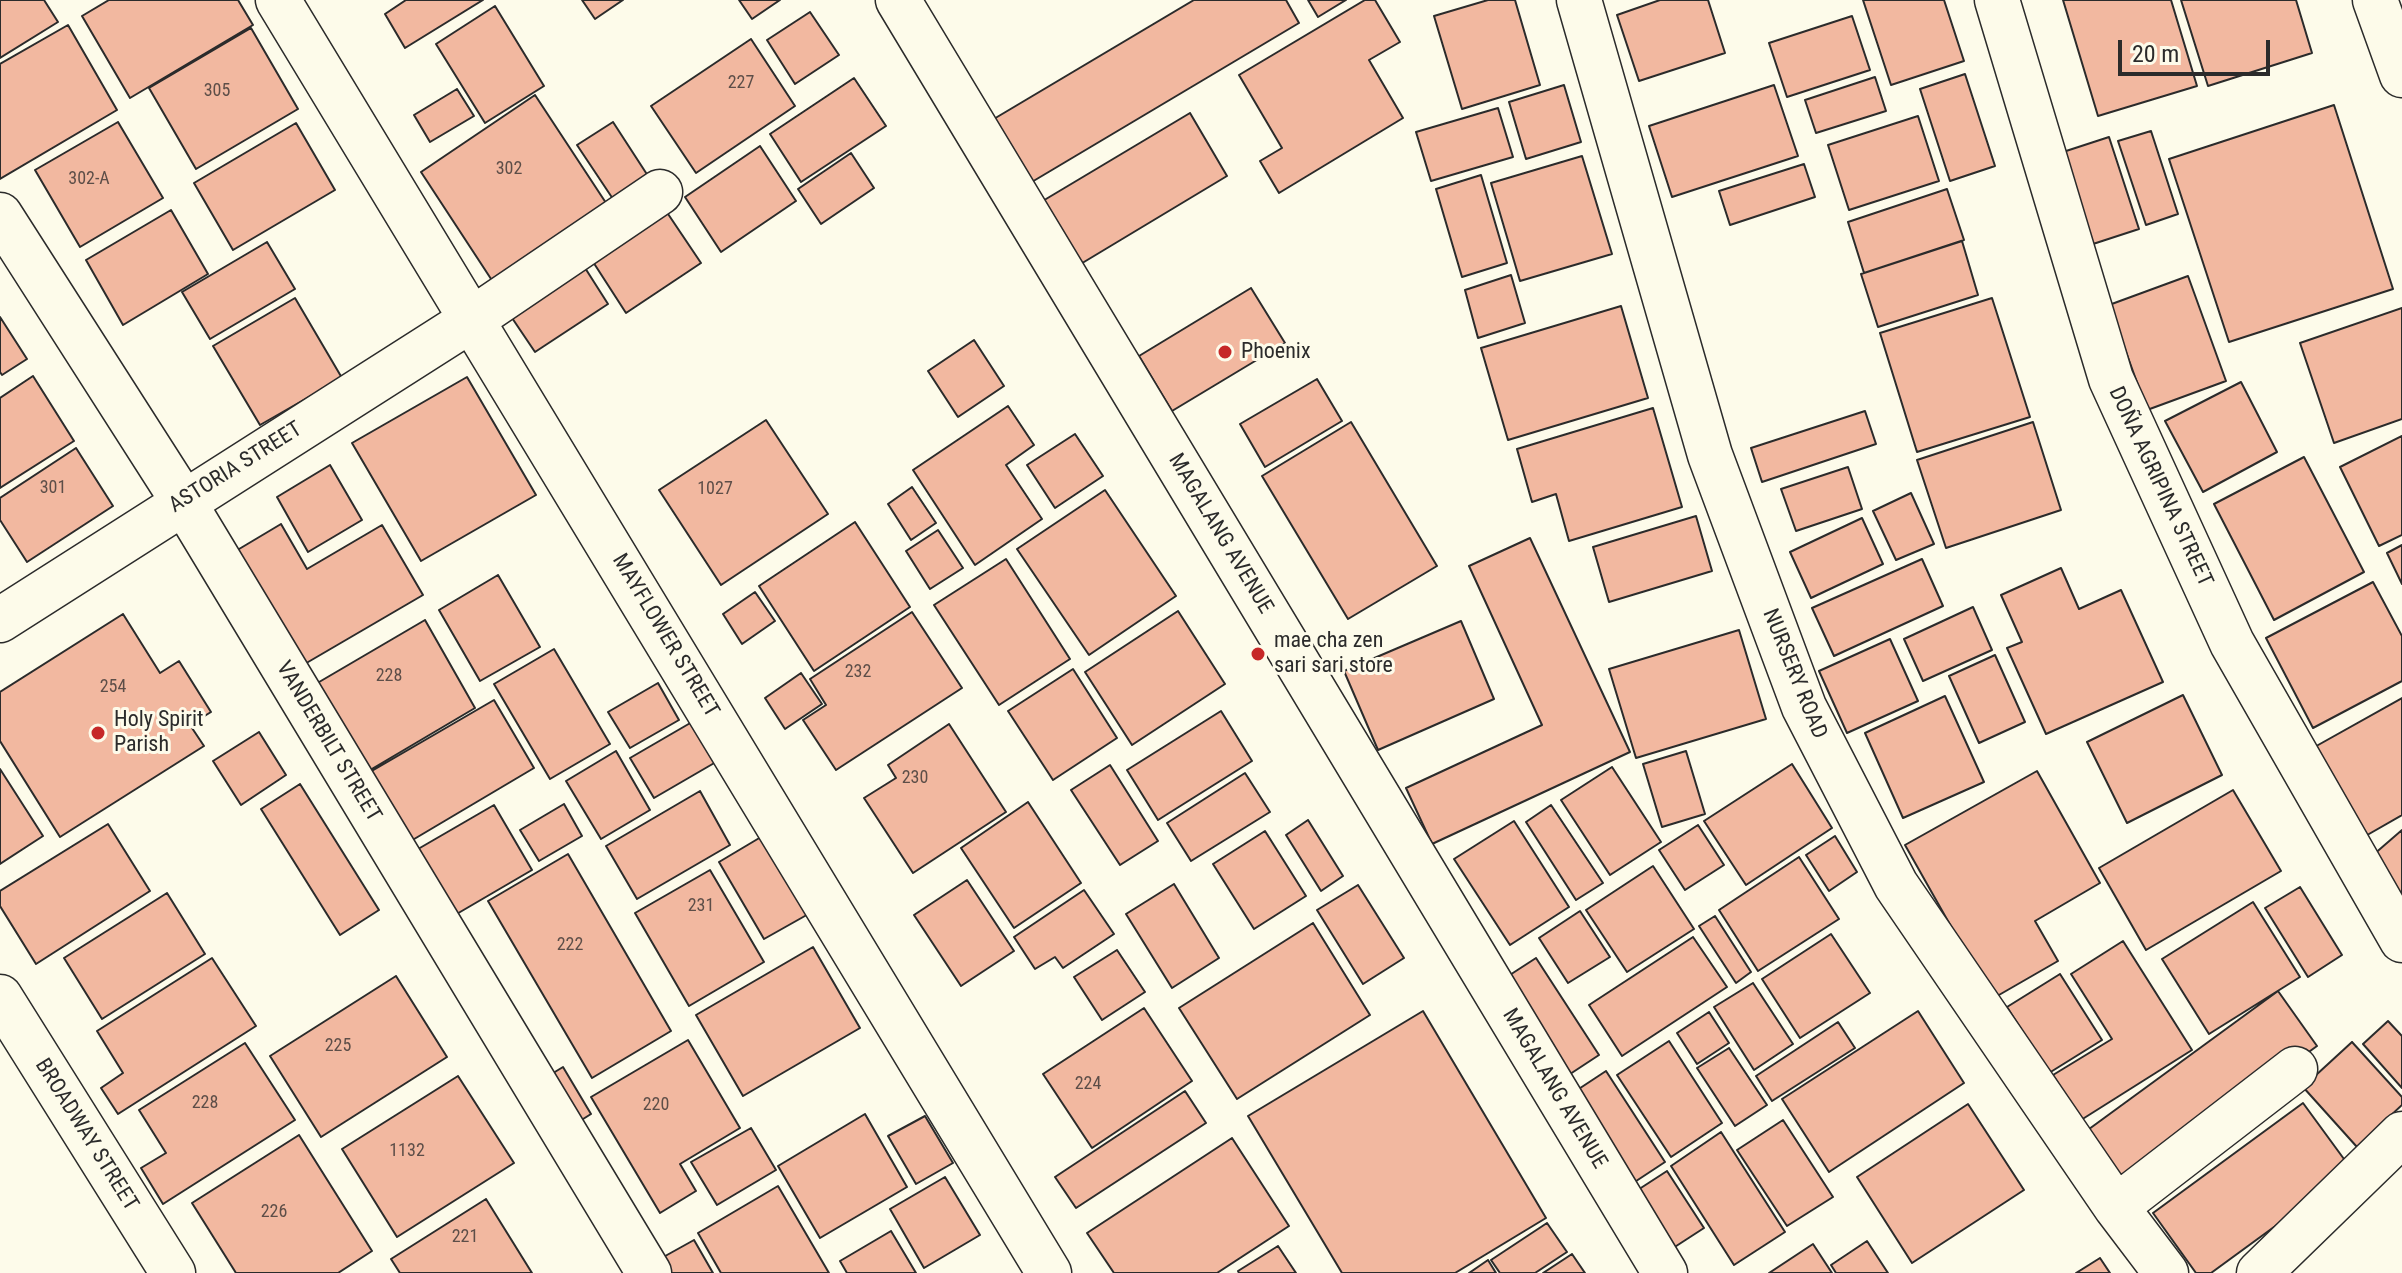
<!DOCTYPE html>
<html>
<head>
<meta charset="utf-8">
<style>
	body { margin:0 }
	#map { position:relative; width:2402px; height:1273px; overflow:hidden; background:#fdfbea; font-family:"Roboto Condensed",sans-serif }
	canvas { display:block }
	.scale { position:absolute; left:2118px; top:40px; width:152px; height:36px; box-sizing:border-box; border:4px solid #2b2b2b; border-top:0; padding-left:10px; font-size:24px; line-height:28px; white-space:nowrap; color:#2b2b2b; -webkit-text-stroke:6px #fdfbea; paint-order:stroke }
</style>
</head>
<body>
<div id="map">
<canvas width="2402" height="1273"></canvas>
<div class="scale">20 m</div>
</div>
<script>
const context = document.querySelector('canvas').getContext('2d');
context.lineJoin = 'round';
function fillPath(path, color) {
  context.fillStyle = color;
  context.fill(path, 'evenodd');
}
function toPath(rows) {
  const path = new Path2D();
  for (const r of rows) {
    path.moveTo(r[0], r[1]);
    for (let i = 2; i < r.length; i += 2) path.lineTo(r[i], r[i + 1]);
  }
  return path;
}
function trace(path, color, width, dash) {
  context.strokeStyle = color;
  context.lineWidth = width;
  context.lineCap = dash ? 'butt' : 'round';
  context.setLineDash(dash || []);
  context.stroke(path);
}
function label(font, color, halo, rows, align = 'center') {
  context.font = font + ' "Roboto Condensed",sans-serif';
  context.lineWidth = 6;
  context.setLineDash([]);
  context.textBaseline = 'middle';
  context.strokeStyle = halo;
  context.fillStyle = color;
  for (const [text, x, y, turn = 0] of rows) {
    context.save();
    context.translate(x, y);
    context.rotate((+turn || 0) * Math.PI / 180);
    context.textAlign = isNaN(turn) ? turn : align;
    if (halo) context.strokeText(text, 0, 0);
    context.fillText(text, 0, 0);
    context.restore();
  }
}
const building = toPath([
	[0,0,44,0,58,22,0,58,0,0],
	[109,0,238,0,253,25,130,98,82,16,109,0],
	[406,0,483,0,405,48,385,14,406,0],
	[582,0,623,0,595,19,582,0],
	[739,0,780,0,752,19,739,0],
	[1194,0,1286,0,1299,23,1020,189,982,126,1194,0],
	[1308,0,1346,0,1318,17,1308,0],
	[1365,0,1375,0,1400,42,1369,60,1403,118,1279,193,1260,161,1282,148,1239,75,1365,0],
	[1488,0,1515,0,1540,85,1462,109,1434,16,1488,0],
	[1660,0,1708,0,1725,53,1639,81,1617,15,1660,0],
	[1863,0,1944,0,1964,61,1891,85,1863,0],
	[2063,0,2171,0,2197,86,2098,116,2063,0],
	[2181,0,2296,0,2312,53,2208,86,2181,0],
	[495,6,544,86,485,123,436,44,495,6],
	[810,12,839,55,795,84,767,40,810,12],
	[1852,16,1870,70,1787,97,1769,43,1852,16],
	[68,25,117,110,0,179,0,64,68,25],
	[251,28,298,109,196,169,149,88,251,28],
	[751,39,795,106,696,173,651,106,751,39],
	[1965,74,1995,166,1950,181,1920,89,1965,74],
	[1875,77,1886,111,1816,133,1805,100,1875,77],
	[854,78,886,126,801,182,770,134,854,78],
	[1564,85,1581,142,1526,159,1509,102,1564,85],
	[1774,85,1798,156,1672,197,1649,126,1774,85],
	[457,89,474,116,430,142,414,115,457,89],
	[535,95,610,209,495,285,421,172,535,95],
	[2334,105,2393,289,2229,342,2169,159,2334,105],
	[1498,108,1513,157,1431,181,1416,132,1498,108],
	[1190,113,1227,176,1079,265,1041,202,1190,113],
	[1918,116,1939,181,1849,210,1828,145,1918,116],
	[118,122,163,198,80,247,35,170,118,122],
	[613,122,650,179,615,202,577,145,613,122],
	[296,123,335,190,233,250,194,183,296,123],
	[2151,131,2178,214,2146,225,2118,141,2151,131],
	[2109,137,2139,229,2093,244,2063,152,2109,137],
	[760,146,796,201,721,252,685,197,760,146],
	[851,153,874,188,821,224,798,189,851,153],
	[1582,156,1612,254,1520,281,1491,183,1582,156],
	[1804,164,1815,197,1730,225,1719,191,1804,164],
	[1481,175,1507,263,1462,277,1436,189,1481,175],
	[1947,189,1964,240,1864,273,1848,222,1947,189],
	[660,202,701,263,626,313,586,251,660,202],
	[171,210,208,274,123,325,86,260,171,210],
	[1962,241,1978,295,1878,327,1861,274,1962,241],
	[267,242,295,289,210,339,182,292,267,242],
	[580,260,608,304,535,352,506,309,580,260],
	[1511,275,1525,323,1478,338,1465,290,1511,275],
	[2188,276,2226,381,2147,410,2109,305,2188,276],
	[1251,288,1285,343,1172,411,1139,356,1251,288],
	[295,298,342,378,260,425,213,346,295,298],
	[1992,298,2030,417,1917,452,1880,333,1992,298],
	[1621,306,1648,398,1508,440,1481,348,1621,306],
	[2402,308,2402,419,2334,443,2300,343,2402,308],
	[0,317,27,359,2,375,0,372,0,317],
	[974,340,1004,386,958,417,928,371,974,340],
	[33,376,74,441,0,488,0,398,33,376],
	[467,377,536,495,421,561,352,443,467,377],
	[1317,379,1342,421,1265,467,1240,424,1317,379],
	[2241,382,2277,452,2203,492,2165,421,2241,382],
	[1008,406,1034,445,1006,465,1042,519,975,565,913,470,1008,406],
	[1653,408,1682,507,1569,541,1556,494,1532,502,1517,449,1653,408],
	[1865,411,1876,444,1762,482,1751,448,1865,411],
	[766,420,828,514,721,585,659,490,766,420],
	[1351,422,1437,566,1348,619,1262,476,1351,422],
	[2033,422,2061,510,1946,548,1917,460,2033,422],
	[1075,434,1103,476,1055,508,1027,465,1075,434],
	[2402,436,2402,535,2379,546,2340,467,2402,436],
	[76,448,113,506,27,562,0,520,0,498,76,448],
	[2304,457,2364,572,2274,620,2214,504,2304,457],
	[330,465,362,520,308,552,277,497,330,465],
	[1848,467,1862,509,1796,531,1781,489,1848,467],
	[912,487,936,523,911,540,888,504,912,487],
	[1105,490,1176,596,1089,655,1017,549,1105,490],
	[1911,493,1934,544,1896,560,1873,511,1911,493],
	[1696,516,1712,571,1609,602,1593,547,1696,516],
	[1862,518,1883,564,1811,598,1790,552,1862,518],
	[855,522,910,607,814,671,759,586,855,522],
	[281,524,307,569,382,525,423,595,291,672,224,558,281,524],
	[938,530,963,568,930,589,906,551,938,530],
	[1530,538,1630,752,1432,844,1406,788,1542,725,1469,566,1530,538],
	[2402,545,2402,584,2387,553,2402,545],
	[1006,559,1070,659,999,705,934,605,1006,559],
	[1922,559,1943,606,1834,656,1812,608,1922,559],
	[2061,568,2079,609,2121,590,2163,682,2046,734,2007,648,2022,642,2001,595,2061,568],
	[498,575,540,647,480,681,439,610,498,575],
	[2373,582,2402,636,2402,681,2313,728,2266,638,2373,582],
	[755,592,775,621,742,644,723,614,755,592],
	[1973,607,1992,650,1923,681,1904,639,1973,607],
	[1178,611,1225,684,1132,745,1085,672,1178,611],
	[912,612,962,688,836,770,803,720,826,705,810,679,912,612],
	[123,614,160,673,179,661,211,712,190,725,204,746,60,837,0,741,0,692,123,614],
	[425,620,475,708,365,773,314,685,425,620],
	[1461,621,1494,699,1378,750,1344,671,1461,621],
	[1739,630,1766,719,1636,758,1609,669,1739,630],
	[1890,639,1918,701,1847,733,1819,671,1890,639],
	[554,649,610,744,550,779,494,684,554,649],
	[1995,655,2025,722,1979,743,1949,676,1995,655],
	[1073,669,1117,738,1053,780,1008,711,1073,669],
	[801,673,822,704,785,729,765,698,801,673],
	[658,683,679,720,630,748,608,712,658,683],
	[2183,695,2222,775,2127,823,2087,742,2183,695],
	[1945,696,1984,782,1903,818,1865,733,1945,696],
	[2402,698,2402,815,2362,838,2311,749,2402,698],
	[494,700,534,768,399,848,358,779,494,700],
	[1221,711,1252,761,1158,820,1127,770,1221,711],
	[692,722,716,762,654,798,630,758,692,722],
	[949,724,1006,812,913,873,864,798,896,778,888,765,949,724],
	[259,732,286,775,241,805,213,761,259,732],
	[616,751,650,810,601,839,566,781,616,751],
	[1686,751,1705,814,1662,827,1643,764,1686,751],
	[1792,764,1832,828,1746,885,1704,821,1792,764],
	[1110,765,1158,841,1120,865,1071,790,1110,765],
	[1612,767,1661,842,1610,875,1561,800,1612,767],
	[0,769,43,836,0,864,0,769],
	[2037,771,2100,883,2035,921,2058,961,1992,999,1905,845,2037,771],
	[1245,773,1270,812,1191,861,1167,823,1245,773],
	[300,784,379,910,340,935,261,809,300,784],
	[2233,790,2281,871,2146,950,2099,868,2233,790],
	[700,791,730,845,637,899,606,846,700,791],
	[1028,802,1081,883,1014,928,961,848,1028,802],
	[564,804,582,836,539,861,520,830,564,804],
	[494,805,532,870,443,922,406,856,494,805],
	[1551,805,1603,883,1576,900,1526,822,1551,805],
	[1308,820,1343,876,1321,891,1286,835,1308,820],
	[1514,821,1569,907,1510,945,1454,859,1514,821],
	[108,824,150,891,36,964,0,906,0,891,108,824],
	[1698,825,1724,865,1685,890,1659,850,1698,825],
	[2402,830,2402,905,2365,862,2402,830],
	[1265,831,1306,896,1254,929,1213,864,1265,831],
	[766,834,812,912,764,939,719,862,766,834],
	[1835,836,1857,872,1829,891,1806,855,1835,836],
	[568,854,671,1031,592,1078,488,901,568,854],
	[1799,857,1839,919,1758,971,1719,910,1799,857],
	[1653,866,1694,929,1627,972,1586,910,1653,866],
	[710,870,764,962,689,1006,635,913,710,870],
	[967,880,1014,951,961,986,914,915,967,880],
	[1174,884,1219,958,1172,988,1126,914,1174,884],
	[1358,885,1404,958,1363,984,1317,910,1358,885],
	[2300,887,2342,955,2308,977,2265,908,2300,887],
	[1084,890,1114,934,1063,968,1055,957,1035,969,1014,937,1084,890],
	[167,893,205,954,102,1019,64,958,167,893],
	[2253,902,2300,977,2209,1034,2162,959,2253,902],
	[1580,911,1610,957,1568,983,1539,938,1580,911],
	[1715,916,1751,972,1736,983,1699,926,1715,916],
	[1313,923,1370,1015,1237,1099,1179,1008,1313,923],
	[1831,934,1870,993,1800,1038,1762,979,1831,934],
	[1693,937,1727,987,1622,1056,1589,1005,1693,937],
	[2123,941,2192,1050,2081,1120,2053,1075,2112,1039,2071,974,2123,941],
	[813,947,860,1028,743,1096,696,1015,813,947],
	[1117,950,1145,992,1102,1020,1074,977,1117,950],
	[212,958,256,1026,118,1114,101,1088,123,1073,97,1031,212,958],
	[1536,958,1599,1055,1561,1080,1499,982,1536,958],
	[2060,974,2102,1040,2049,1073,2007,1007,2060,974],
	[396,976,447,1057,321,1137,270,1056,396,976],
	[1753,983,1793,1044,1754,1070,1714,1007,1753,983],
	[2278,991,2317,1046,2124,1187,2085,1132,2278,991],
	[1144,1008,1192,1081,1092,1148,1043,1074,1144,1008],
	[1423,1011,1546,1218,1455,1273,1342,1273,1248,1116,1423,1011],
	[1918,1011,1964,1083,1829,1172,1782,1099,1918,1011],
	[1709,1012,1729,1043,1697,1064,1677,1033,1709,1012],
	[2388,1021,2402,1036,2402,1088,2363,1044,2388,1021],
	[1838,1022,1855,1048,1772,1101,1756,1076,1838,1022],
	[688,1040,740,1128,680,1164,696,1191,660,1213,591,1097,688,1040],
	[1669,1041,1722,1123,1671,1157,1617,1075,1669,1041],
	[2352,1042,2402,1097,2402,1105,2357,1147,2303,1087,2352,1042],
	[245,1043,295,1120,163,1204,141,1168,166,1153,139,1110,245,1043],
	[1729,1048,1767,1105,1735,1126,1697,1068,1729,1048],
	[563,1067,591,1114,572,1126,545,1078,563,1067],
	[1606,1071,1665,1162,1621,1191,1562,1100,1606,1071],
	[458,1076,514,1163,397,1237,342,1149,458,1076],
	[1185,1091,1206,1123,1076,1208,1055,1177,1185,1091],
	[2303,1103,2352,1170,2211,1273,2196,1273,2153,1213,2303,1103],
	[1968,1104,2024,1190,1912,1263,1857,1177,1968,1104],
	[865,1114,907,1187,820,1238,778,1166,865,1114],
	[925,1116,953,1163,916,1184,888,1136,925,1116],
	[1783,1120,1833,1197,1787,1226,1737,1150,1783,1120],
	[751,1128,776,1170,717,1205,691,1162,751,1128],
	[1721,1132,1785,1232,1734,1265,1671,1166,1721,1132],
	[299,1135,372,1251,338,1273,236,1273,192,1203,299,1135],
	[1232,1138,1289,1226,1217,1273,1114,1273,1087,1233,1232,1138],
	[1667,1171,1704,1228,1667,1252,1630,1195,1667,1171],
	[945,1177,980,1235,924,1268,890,1209,945,1177],
	[778,1186,829,1273,721,1273,698,1233,778,1186],
	[486,1199,532,1273,400,1273,391,1259,486,1199],
	[1547,1223,1567,1252,1535,1273,1500,1273,1491,1260,1547,1223],
	[891,1231,916,1273,847,1273,840,1261,891,1231],
	[694,1240,713,1273,666,1273,658,1260,694,1240],
	[1867,1241,1888,1273,1836,1273,1831,1265,1867,1241],
	[1813,1244,1832,1273,1769,1273,1813,1244],
	[1278,1246,1296,1273,1239,1273,1238,1271,1278,1246],
	[1572,1254,1585,1273,1543,1273,1572,1254],
	[2100,1258,2110,1273,2076,1273,2100,1258],
	[1488,1260,1496,1273,1469,1273,1488,1260]
]);
const minor = toPath([
	[278,0,1049,1273],
	[1579,0,1710,455,1804,707,1896,885,2116,1207,2166,1273],
	[1997,0,2111,379,2232,643,2402,940],
	[2375,0,2402,75],
	[0,215,183,501,649,1273],
	[0,620,474,318,660,192],
	[0,997,173,1273],
	[2116,1207,2295,1069],
	[2259,1273,2402,1134]
]);
const tertiary = toPath([
	[898,0,1665,1273]
]);
const markers = [
	[1225,352,8,"#c62828"],
	[1258,654,8,"#c62828"],
	[98,733,8,"#c62828"]
];
const numberNames = [
	["227",741,83],
	["305",217,91],
	["302",509,169],
	["302-A",89,179],
	["301",53,488],
	["1027",715,489],
	["232",858,672],
	["228",389,676],
	["254",113,687],
	["230",915,778],
	["231",701,906],
	["222",570,945],
	["225",338,1046],
	["224",1088,1084],
	["228",205,1103],
	["220",656,1105],
	["1132",407,1151],
	["226",274,1212],
	["221",465,1237]
];
const poiNames = [
	["Phoenix",1241,352],
	["mae cha zen",1274,641],
	["sari sari store",1274,666],
	["Holy Spirit",114,720],
	["Parish",114,745]
];
const streetNames = [
	["ASTORIA STREET",236,468,-32],
	["DOÑA AGRIPINA STREET",2160,487,65],
	["MAGALANG AVENUE",1220,534,59],
	["MAYFLOWER STREET",665,636,59],
	["NURSERY ROAD",1794,674,68],
	["VANDERBILT STREET",328,742,59],
	["MAGALANG AVENUE",1554,1089,59],
	["BROADWAY STREET",86,1135,58]
];
fillPath(building, '#f2b8a0');
trace(building, '#2b2b2b', 2);
trace(minor, '#2b2b2b', 47);
trace(tertiary, '#2b2b2b', 47);
trace(minor, '#fdfbea', 44);
trace(tertiary, '#fdfbea', 44);
for (const [x, y, r, color] of markers) {
  const dot = new Path2D();
  dot.arc(x, y, r, 0, 2 * Math.PI);
  context.fillStyle = color;
  context.fill(dot);
  trace(dot, '#fdfbea', 3);
}
label('18px', '#5d4e48', null, numberNames);
label('22px', '#2b2b2b', '#fdfbea', poiNames, 'left');
label('22px', '#2b2b2b', '#fdfbea', streetNames);
</script>
</body>
</html>
